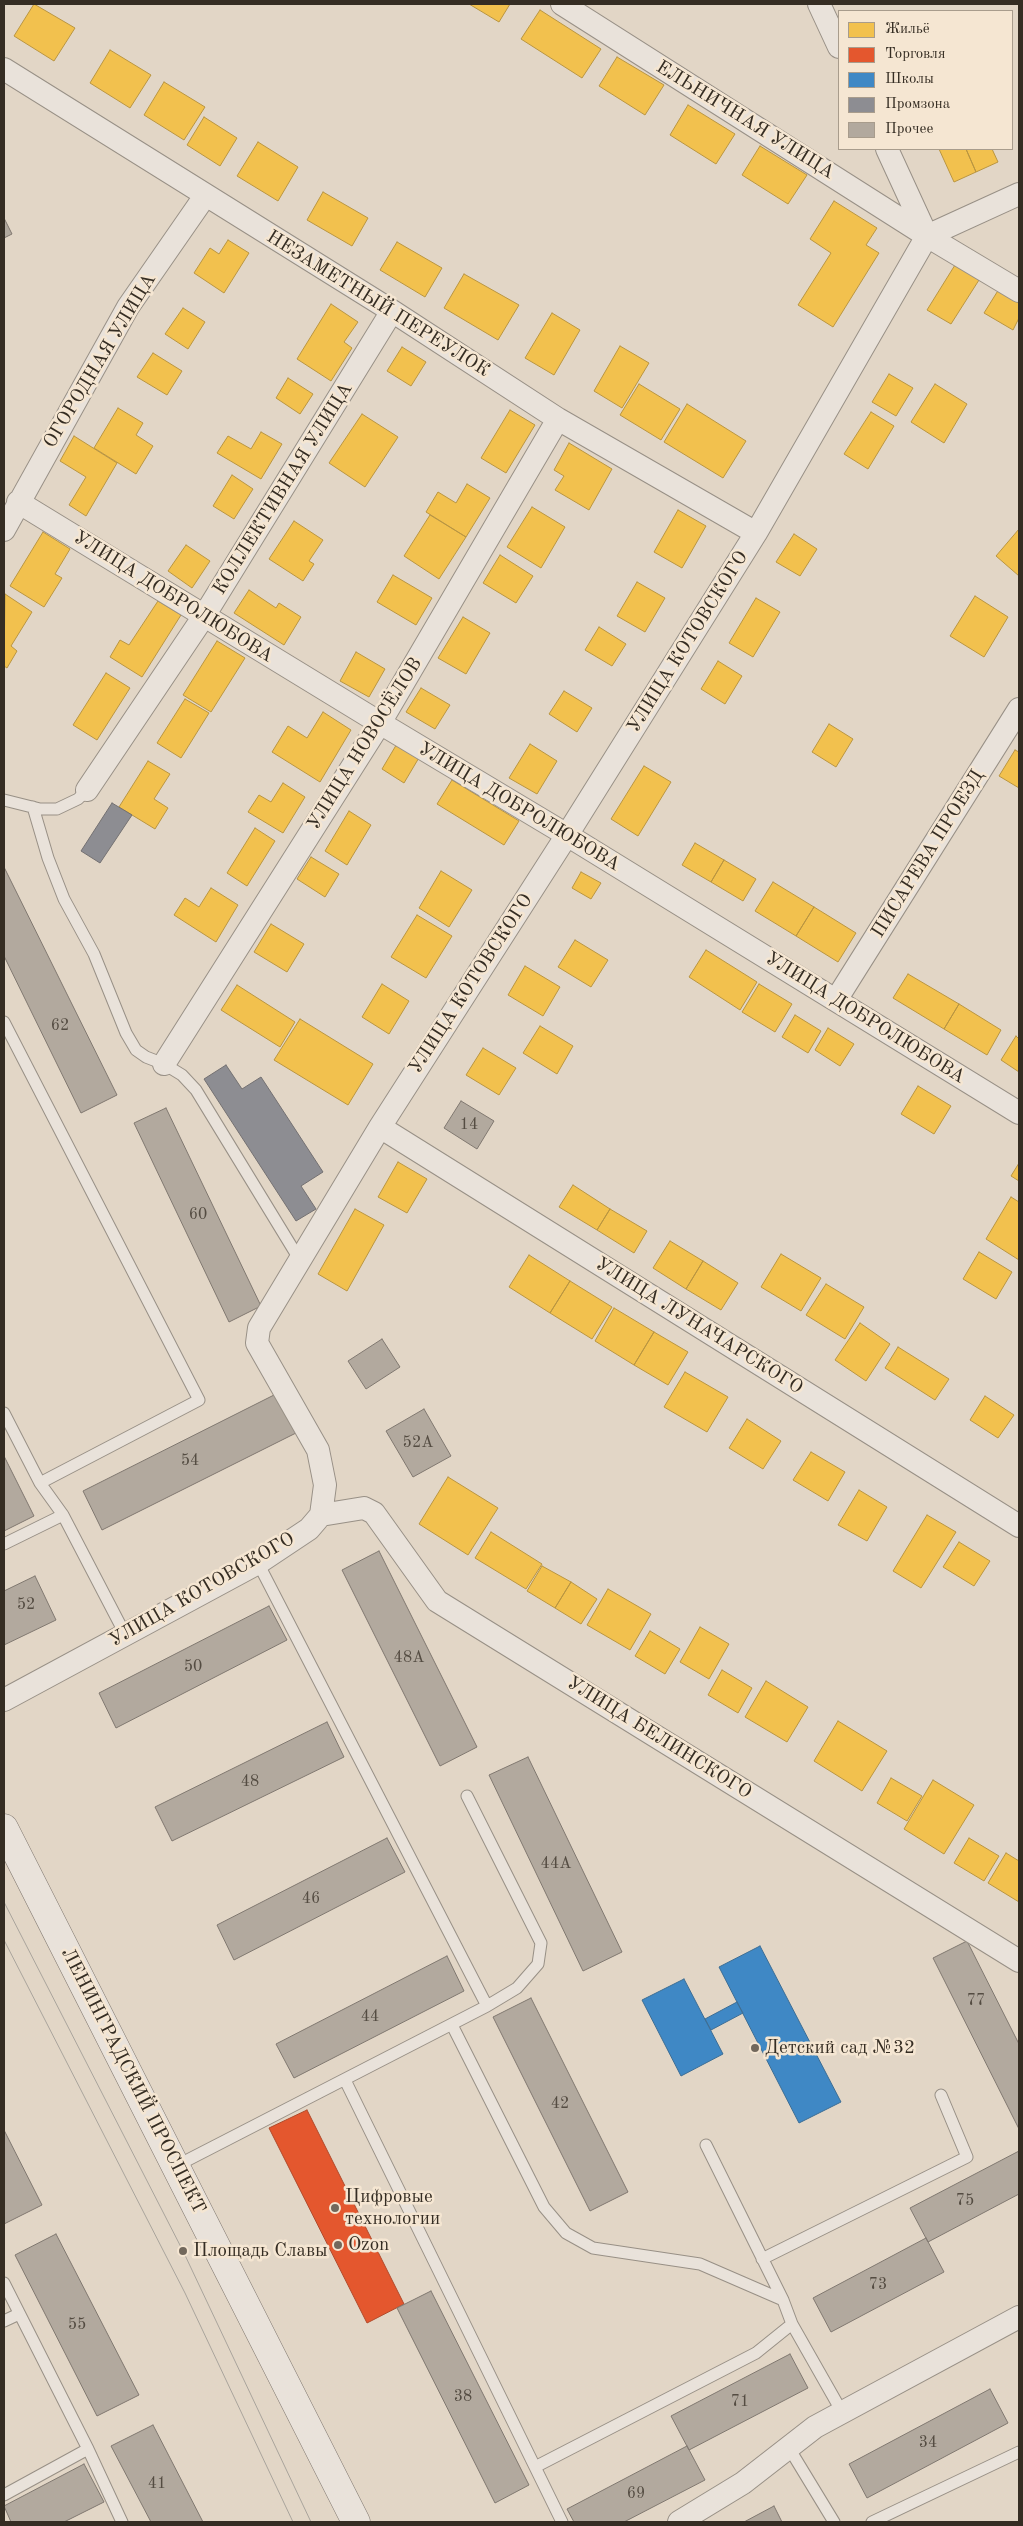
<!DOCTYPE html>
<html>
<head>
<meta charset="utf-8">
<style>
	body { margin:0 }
	#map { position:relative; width:1023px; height:2526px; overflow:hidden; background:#e2d6c6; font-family:"Old Standard TT",serif }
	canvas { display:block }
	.frame { position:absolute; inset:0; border:5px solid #352d23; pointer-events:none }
	.legend { position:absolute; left:838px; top:10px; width:175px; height:140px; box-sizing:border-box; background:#f5e6d2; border:1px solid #a89c8c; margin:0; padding:6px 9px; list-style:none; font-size:15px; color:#352d23 }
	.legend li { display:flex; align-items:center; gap:10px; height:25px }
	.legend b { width:25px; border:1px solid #a89c8c }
</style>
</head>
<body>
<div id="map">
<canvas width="1023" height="2526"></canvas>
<div class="frame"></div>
<ul class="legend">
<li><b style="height:14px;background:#f2c14e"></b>Жильё</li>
<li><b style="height:14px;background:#e4572e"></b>Торговля</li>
<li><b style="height:14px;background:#3f88c5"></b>Школы</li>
<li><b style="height:14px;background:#8d8d92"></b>Промзона</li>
<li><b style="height:14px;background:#b2a99e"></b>Прочее</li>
</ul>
</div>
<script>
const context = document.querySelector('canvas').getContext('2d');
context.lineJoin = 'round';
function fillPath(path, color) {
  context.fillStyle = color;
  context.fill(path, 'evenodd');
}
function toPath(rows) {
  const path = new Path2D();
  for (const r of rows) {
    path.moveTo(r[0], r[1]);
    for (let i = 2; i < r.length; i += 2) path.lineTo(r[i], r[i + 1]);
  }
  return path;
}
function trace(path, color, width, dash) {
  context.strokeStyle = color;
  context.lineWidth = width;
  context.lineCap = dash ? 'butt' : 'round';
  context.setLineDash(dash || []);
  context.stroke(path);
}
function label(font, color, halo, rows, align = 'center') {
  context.font = font + ' "Old Standard TT",serif';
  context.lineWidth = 5;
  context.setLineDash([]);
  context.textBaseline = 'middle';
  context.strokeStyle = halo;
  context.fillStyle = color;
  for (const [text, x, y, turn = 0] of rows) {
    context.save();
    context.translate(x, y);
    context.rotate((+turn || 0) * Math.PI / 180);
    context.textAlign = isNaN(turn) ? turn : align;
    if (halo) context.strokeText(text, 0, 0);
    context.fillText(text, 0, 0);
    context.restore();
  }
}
const homes = toPath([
	[34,4,75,28,54,61,14,36,34,4],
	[469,4,510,4,499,22,469,4],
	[540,10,601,49,582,78,521,39,540,10],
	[110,50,151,75,130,108,90,83,110,50],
	[617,57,664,85,645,115,599,86,617,57],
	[164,82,205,107,184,140,144,115,164,82],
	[688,105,735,134,716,164,670,135,688,105],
	[204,117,237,138,220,166,187,145,204,117],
	[258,142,298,167,278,201,237,176,258,142],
	[760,146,807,175,788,204,742,175,760,146],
	[939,149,966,149,976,172,954,182,939,149],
	[966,149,992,149,998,162,976,172,966,149],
	[323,192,368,218,352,246,307,220,323,192],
	[834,201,877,228,866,245,879,253,833,327,798,305,831,253,810,239,834,201],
	[228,240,249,253,224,293,194,273,210,248,219,254,228,240],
	[397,242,442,268,425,297,380,270,397,242],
	[955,265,979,280,951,324,927,310,955,265],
	[464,274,519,305,498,340,444,308,464,274],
	[999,289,1019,301,1019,318,1013,330,984,313,999,289],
	[331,304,358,322,344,342,352,348,331,381,297,359,331,304],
	[183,308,205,322,188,349,165,334,183,308],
	[552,313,580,330,554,375,525,358,552,313],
	[620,346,649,363,622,408,594,391,620,346],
	[402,347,426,362,411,386,387,371,402,347],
	[153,353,182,371,167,395,137,377,153,353],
	[889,374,913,388,896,416,872,402,889,374],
	[288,378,313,394,300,414,276,398,288,378],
	[639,384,680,409,661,440,620,415,639,384],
	[935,384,967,404,944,443,911,422,935,384],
	[687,404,746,441,723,478,664,442,687,404],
	[118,408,143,423,136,435,153,446,136,474,94,448,118,408],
	[510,410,535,425,506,473,481,458,510,410],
	[871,412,894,426,868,469,844,454,871,412],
	[362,414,398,437,365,487,329,463,362,414],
	[261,432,282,444,261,479,217,453,228,436,251,449,261,432],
	[74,436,117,463,86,516,69,505,86,477,60,461,74,436],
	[569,443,612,469,589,510,555,490,564,476,554,470,569,443],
	[232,475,253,489,234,519,213,506,232,475],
	[467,484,490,498,466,537,426,512,438,492,456,503,467,484],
	[532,507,565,527,541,568,507,547,532,507],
	[678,510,706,526,682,568,654,552,678,510],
	[430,515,466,537,439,579,404,556,430,515],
	[294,521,323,540,309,561,314,564,303,581,269,559,294,521],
	[1019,529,1019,576,996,556,1019,529],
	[43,532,70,549,55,574,62,578,44,607,10,586,43,532],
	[794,534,817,549,800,576,776,562,794,534],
	[186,545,210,561,192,588,168,571,186,545],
	[500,555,533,576,516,603,483,583,500,555],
	[393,575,432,598,416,625,377,602,393,575],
	[637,582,665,598,645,632,617,616,637,582],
	[249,590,276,608,279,603,301,617,284,645,234,613,249,590],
	[5,594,32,612,11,646,17,651,7,668,4,666,5,594],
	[975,596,1008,617,984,657,950,636,975,596],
	[756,598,780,612,753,657,729,643,756,598],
	[158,601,181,615,142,677,110,657,120,640,129,645,158,601],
	[463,617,490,633,466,674,438,658,463,617],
	[599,627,626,644,612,666,585,650,599,627],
	[217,641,245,658,211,712,183,695,217,641],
	[356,652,385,669,369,697,340,681,356,652],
	[718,661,742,676,725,704,701,689,718,661],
	[106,673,130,688,97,740,73,725,106,673],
	[421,688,450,705,435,729,406,712,421,688],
	[564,691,592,708,577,732,549,714,564,691],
	[185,699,209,713,181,758,157,743,185,699],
	[323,712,351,730,320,782,272,752,288,726,307,738,323,712],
	[829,724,853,739,836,767,812,752,829,724],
	[398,742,420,756,404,783,382,769,398,742],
	[530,744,557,761,537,794,509,778,530,744],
	[1015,750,1019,752,1019,788,999,776,1015,750],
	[148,761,170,774,154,799,168,808,155,829,119,807,148,761],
	[644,766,671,782,638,836,611,819,644,766],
	[452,780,519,821,504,845,437,804,452,780],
	[283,783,305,797,283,833,248,812,259,795,271,802,283,783],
	[349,811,371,825,347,865,325,851,349,811],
	[255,828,275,841,247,886,227,873,255,828],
	[695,843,724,860,711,882,682,865,695,843],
	[311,857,339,874,325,897,297,879,311,857],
	[724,860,756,879,743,901,711,882,724,860],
	[441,871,472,890,449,927,419,908,441,871],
	[581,872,601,883,591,899,572,888,581,872],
	[773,882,814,907,796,936,755,911,773,882],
	[211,888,238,905,216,942,174,915,185,898,199,907,211,888],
	[814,907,856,933,838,962,796,936,814,907],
	[417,915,452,936,426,978,391,957,417,915],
	[271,924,304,944,287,972,254,952,271,924],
	[575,940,608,960,591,987,558,967,575,940],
	[706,950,757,982,740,1010,689,977,706,950],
	[525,966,560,987,543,1016,508,995,525,966],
	[908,974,959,1004,944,1029,893,998,908,974],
	[382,984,409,1001,389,1034,362,1017,382,984],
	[759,984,792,1004,775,1032,742,1012,759,984],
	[237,985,295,1022,280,1047,221,1010,237,985],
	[959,1004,1001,1030,987,1055,944,1029,959,1004],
	[795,1015,821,1031,808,1053,782,1037,795,1015],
	[300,1019,373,1064,348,1105,274,1060,300,1019],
	[540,1026,573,1046,557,1074,523,1053,540,1026],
	[828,1028,854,1044,840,1066,815,1050,828,1028],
	[1016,1036,1019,1039,1019,1072,1001,1060,1016,1036],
	[483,1048,516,1068,499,1095,466,1075,483,1048],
	[918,1086,951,1106,934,1134,901,1114,918,1086],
	[398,1162,427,1179,407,1213,378,1197,398,1162],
	[1019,1163,1019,1181,1011,1176,1019,1163],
	[573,1185,610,1209,597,1230,559,1207,573,1185],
	[1011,1197,1019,1202,1019,1260,986,1239,1011,1197],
	[355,1209,384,1225,347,1291,318,1274,355,1209],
	[610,1209,647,1231,634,1253,597,1230,610,1209],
	[670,1241,703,1261,686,1289,653,1268,670,1241],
	[979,1252,1012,1272,996,1299,963,1279,979,1252],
	[781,1254,821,1278,801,1311,761,1287,781,1254],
	[529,1255,570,1281,550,1313,509,1287,529,1255],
	[703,1261,738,1283,721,1310,686,1289,703,1261],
	[570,1281,612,1307,592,1339,550,1313,570,1281],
	[826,1284,864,1307,845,1339,806,1315,826,1284],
	[614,1308,654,1332,634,1365,595,1341,614,1308],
	[860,1323,890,1344,866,1381,835,1360,860,1323],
	[654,1332,688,1352,668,1385,634,1365,654,1332],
	[898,1347,949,1379,935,1400,885,1368,898,1347],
	[685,1372,728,1397,707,1432,664,1407,685,1372],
	[985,1396,1014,1415,998,1438,970,1420,985,1396],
	[747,1419,781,1441,763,1469,729,1448,747,1419],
	[811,1452,845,1472,828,1501,793,1480,811,1452],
	[448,1477,498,1508,468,1555,419,1524,448,1477],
	[859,1490,887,1507,867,1541,838,1525,859,1490],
	[927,1515,956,1532,921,1588,893,1571,927,1515],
	[491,1532,542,1564,526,1589,475,1558,491,1532],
	[959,1542,990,1561,974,1586,943,1567,959,1542],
	[542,1566,571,1582,555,1608,527,1591,542,1566],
	[571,1582,597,1599,581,1624,555,1608,571,1582],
	[608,1589,651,1614,630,1650,587,1625,608,1589],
	[700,1627,729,1644,709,1679,680,1662,700,1627],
	[650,1631,680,1649,665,1674,635,1656,650,1631],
	[722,1670,752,1688,738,1713,708,1695,722,1670],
	[766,1681,808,1707,787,1742,745,1717,766,1681],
	[838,1721,887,1751,862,1791,814,1761,838,1721],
	[891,1778,922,1796,907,1821,877,1803,891,1778],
	[933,1780,974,1805,944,1854,904,1829,933,1780],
	[969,1838,999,1856,984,1881,954,1863,969,1838],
	[1006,1853,1019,1861,1019,1902,988,1883,1006,1853]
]);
const shops = toPath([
	[307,2110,404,2304,367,2323,269,2128,307,2110]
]);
const schools = toPath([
	[760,1946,841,2102,799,2123,719,1967,760,1946],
	[684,1979,723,2054,681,2076,642,2000,684,1979],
	[737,2002,743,2013,711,2030,705,2019,737,2002]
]);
const industry = toPath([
	[112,803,132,815,100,863,81,851,112,803],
	[226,1065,242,1089,261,1077,323,1172,301,1186,316,1209,296,1221,204,1079,226,1065]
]);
const building = toPath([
	[4,218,12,234,4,238,4,218],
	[4,867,117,1095,81,1113,4,956,4,867],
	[461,1101,494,1121,477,1149,444,1128,461,1101],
	[166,1108,261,1306,229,1322,134,1123,166,1108],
	[382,1339,400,1367,366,1389,348,1361,382,1339],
	[278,1393,298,1432,102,1530,83,1491,278,1393],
	[424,1409,451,1456,413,1477,386,1431,424,1409],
	[4,1456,34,1516,4,1531,4,1456],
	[379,1551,477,1747,440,1766,342,1570,379,1551],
	[35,1576,56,1620,4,1645,4,1591,35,1576],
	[269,1606,287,1640,116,1728,99,1693,269,1606],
	[327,1722,344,1757,172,1841,155,1807,327,1722],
	[528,1757,622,1952,583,1971,489,1775,528,1757],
	[387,1838,405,1872,234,1960,217,1925,387,1838],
	[967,1941,1019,2044,1019,2129,933,1958,967,1941],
	[447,1956,464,1991,294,2078,276,2044,447,1956],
	[531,1998,628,2192,590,2211,493,2017,531,1998],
	[4,2130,42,2205,4,2224,4,2130],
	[1019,2151,1019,2194,928,2242,910,2208,1019,2151],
	[56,2234,139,2395,97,2416,15,2255,56,2234],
	[926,2238,944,2272,831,2332,813,2298,926,2238],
	[431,2291,529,2485,495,2503,397,2308,431,2291],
	[790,2354,808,2388,689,2450,671,2416,790,2354],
	[990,2389,1008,2423,867,2498,849,2464,990,2389],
	[153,2425,203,2522,151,2522,111,2446,153,2425],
	[687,2446,705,2480,624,2522,574,2522,567,2509,687,2446],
	[84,2464,104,2502,64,2522,11,2522,4,2506,84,2464],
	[774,2506,782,2522,744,2522,774,2506]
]);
const service = toPath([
	[4,800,40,809,57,809,78,799,87,790],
	[33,807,48,858,64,899,94,954,126,1033,136,1050,146,1057,164,1064,182,1075,196,1090,301,1262],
	[4,1022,199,1400,40,1483],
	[4,1413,40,1483,63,1515,125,1634],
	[4,1544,63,1515],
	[258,1563,487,2006],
	[452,2025,544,2207,566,2233,593,2248,700,2264,783,2300],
	[345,2080,562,2522],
	[706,2145,783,2300,792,2324,842,2412],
	[176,2166,487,2006,517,1988,538,1964,541,1943,467,1796],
	[762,2259,967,2157,941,2095],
	[4,2283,88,2449,122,2522],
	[4,2321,19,2314],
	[789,2448,834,2522],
	[535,2467,756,2353,792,2324],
	[4,2495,88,2449],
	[872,2522,1019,2452]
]);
const minor = toPath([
	[562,4,927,236],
	[819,4,839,47],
	[4,69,392,311,558,419,756,533],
	[887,149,927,236,1019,291],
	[18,502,380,723,567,835,1019,1113],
	[4,530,128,307,205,196],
	[87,790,204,616,392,311],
	[836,1000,1019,709],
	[164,1064,380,723,558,419],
	[380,1127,1019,1526],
	[321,1515,364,1508,374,1513,437,1601,1019,1961],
	[4,1700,258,1563,309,1529,321,1515,325,1485,318,1450,257,1343,259,1328,380,1127,567,835,756,533,927,236,1019,194],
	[679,2522,743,2483,815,2427,1019,2317]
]);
const secondary = toPath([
	[4,1828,356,2522]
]);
const tram = toPath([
	[4,1902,183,2251,311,2522],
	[4,1940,185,2293,293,2522]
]);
const markers = [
	[755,2048,5,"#72685c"],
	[335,2208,5,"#72685c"],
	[338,2245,5,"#72685c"],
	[183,2251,5,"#72685c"]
];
const numberNames = [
	["62",60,1026],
	["14",469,1125],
	["60",198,1215],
	["52А",418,1443],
	["54",190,1461],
	["52",26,1605],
	["48А",409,1658],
	["50",193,1667],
	["48",250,1782],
	["44А",556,1864],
	["46",311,1899],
	["77",976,2001],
	["44",370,2017],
	["42",560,2104],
	["75",965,2201],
	["73",878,2285],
	["55",77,2325],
	["38",463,2397],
	["71",740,2402],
	["34",928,2443],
	["41",157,2484],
	["69",636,2494]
];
const streetNames = [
	["ЕЛЬНИЧНАЯ УЛИЦА",745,120,32],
	["НЕЗАМЕТНЫЙ ПЕРЕУЛОК",378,304,32],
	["ОГОРОДНАЯ УЛИЦА",100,361,-59],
	["КОЛЛЕКТИВНАЯ УЛИЦА",283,489,-58],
	["УЛИЦА ДОБРОЛЮБОВА",173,597,32],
	["УЛИЦА КОТОВСКОГО",688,642,-58],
	["УЛИЦА НОВОСЁЛОВ",365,744,-58],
	["УЛИЦА ДОБРОЛЮБОВА",519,807,31],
	["ПИСАРЕВА ПРОЕЗД",928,854,-58],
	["УЛИЦА КОТОВСКОГО",471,984,-57],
	["УЛИЦА ДОБРОЛЮБОВА",865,1018,32],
	["УЛИЦА ЛУНАЧАРСКОГО",699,1326,32],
	["УЛИЦА КОТОВСКОГО",202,1590,-30],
	["УЛИЦА БЕЛИНСКОГО",659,1738,32],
	["ЛЕНИНГРАДСКИЙ ПРОСПЕКТ",133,2081,63]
];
const poiNames = [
	["Детский сад №32",765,2048],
	["Цифровые",345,2197],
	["технологии",345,2219],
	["Ozon",348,2245],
	["Площадь Славы",193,2251]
];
fillPath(homes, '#f2c14e');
trace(homes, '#b99541', 1);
fillPath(shops, '#e4572e');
trace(shops, '#b04a2b', 1);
fillPath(schools, '#3f88c5');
trace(schools, '#3c6d94', 1);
fillPath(industry, '#8d8d92');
trace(industry, '#737071', 1);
fillPath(building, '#b2a99e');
trace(building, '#807870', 1);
trace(service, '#989086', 13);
trace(minor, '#989086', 24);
trace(secondary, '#807870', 29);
trace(service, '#e9e2da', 11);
trace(minor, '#e9e2da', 22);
trace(secondary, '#e9e2da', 28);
trace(tram, '#a9a49c', 1);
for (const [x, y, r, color] of markers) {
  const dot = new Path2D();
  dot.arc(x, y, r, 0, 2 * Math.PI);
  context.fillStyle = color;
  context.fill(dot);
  trace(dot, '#f5e6d2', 2);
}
label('16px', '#544c42', null, numberNames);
label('19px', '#352d23', '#f5e6d2', streetNames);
label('19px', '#352d23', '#f5e6d2', poiNames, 'left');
</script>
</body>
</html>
